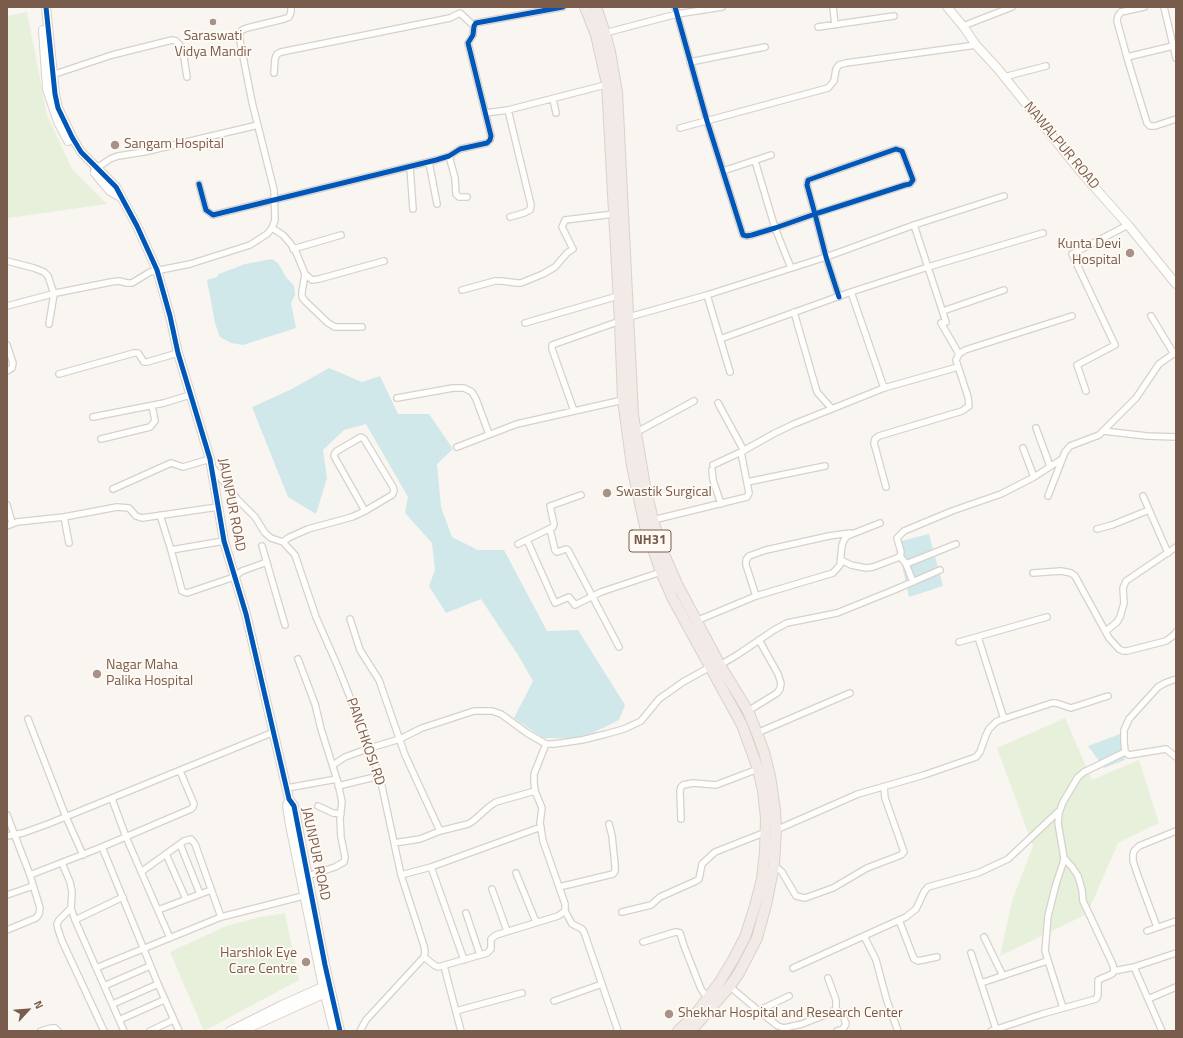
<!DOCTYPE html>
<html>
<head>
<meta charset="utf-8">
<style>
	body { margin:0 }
	#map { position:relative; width:1183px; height:1038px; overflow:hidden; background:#f9f5f0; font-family:"Titillium Web",sans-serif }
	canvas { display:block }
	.frame { position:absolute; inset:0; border:8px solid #7a5c4d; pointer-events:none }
	.north { position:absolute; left:8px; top:990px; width:40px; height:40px; -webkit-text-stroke:3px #fffaf3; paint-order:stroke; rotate:64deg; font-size:11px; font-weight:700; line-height:16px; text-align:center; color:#7a5c4d }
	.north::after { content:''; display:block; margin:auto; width:14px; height:18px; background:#7a5c4d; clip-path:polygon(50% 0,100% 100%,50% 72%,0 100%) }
</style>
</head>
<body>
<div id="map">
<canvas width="1183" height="1038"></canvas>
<div class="frame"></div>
<div class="north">N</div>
</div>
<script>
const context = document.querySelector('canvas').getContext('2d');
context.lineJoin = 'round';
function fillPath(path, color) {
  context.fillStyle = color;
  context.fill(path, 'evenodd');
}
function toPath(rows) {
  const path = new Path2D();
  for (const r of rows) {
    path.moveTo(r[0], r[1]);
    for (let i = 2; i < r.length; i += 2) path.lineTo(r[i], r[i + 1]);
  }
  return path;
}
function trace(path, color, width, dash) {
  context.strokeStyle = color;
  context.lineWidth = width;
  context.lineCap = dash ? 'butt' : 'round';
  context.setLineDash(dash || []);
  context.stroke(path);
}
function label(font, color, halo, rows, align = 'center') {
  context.font = font + ' "Titillium Web",sans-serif';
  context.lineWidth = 3.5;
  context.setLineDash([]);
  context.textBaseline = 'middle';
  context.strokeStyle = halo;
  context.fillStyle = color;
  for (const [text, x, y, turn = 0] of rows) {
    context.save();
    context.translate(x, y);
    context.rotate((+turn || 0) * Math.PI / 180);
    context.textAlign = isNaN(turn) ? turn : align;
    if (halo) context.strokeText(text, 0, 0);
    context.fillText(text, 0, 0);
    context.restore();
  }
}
const green = toPath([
	[27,12,47,115,72,169,107,204,8,218,7,213,7,16],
	[1065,718,1092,780,1139,760,1159,823,1118,843,1087,914,1000,956,1012,901,1033,846,997,748],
	[285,913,299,980,204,1031,170,952,226,926,260,917]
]);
const water = toPath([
	[272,259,278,263,286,277,294,286,295,295,291,303,296,328,243,345,231,343,220,337,215,323,207,280,217,277,219,274,245,264],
	[329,368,362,382,380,376,398,414,429,414,453,449,437,464,441,507,452,537,478,550,504,550,547,631,578,630,625,705,619,720,580,739,543,738,514,718,533,681,518,655,481,599,446,613,429,586,435,570,432,543,405,513,408,497,366,424,344,430,323,450,327,478,316,514,288,497,252,407,290,390],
	[929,534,943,586,909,597,897,542],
	[1120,734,1125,760,1104,768,1088,746]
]);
const street = toPath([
	[675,7,707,121,743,235,747,236,752,235,775,228,815,214,905,185,910,184,913,180,902,151,896,149,811,179,808,180,807,185,815,214,826,257,839,297],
	[833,7,835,25],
	[1144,7,1121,12,1118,16,1117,21,1128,61,1147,123,1150,126,1155,126,1176,119],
	[1164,7,1176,58],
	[963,26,1012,7],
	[818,27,894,16],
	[605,33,677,14,722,7],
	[1127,57,1173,46],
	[690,62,765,47],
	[274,73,275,59,277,54,281,52,450,18,460,13,474,26],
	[52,75,112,55,172,40,176,41,180,45,183,51,187,77],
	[1004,77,1046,66],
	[553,99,556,113],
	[508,110,531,205,530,210,524,213,510,217],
	[485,113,508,110,609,84],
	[680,128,828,88,834,81,836,69,839,65,846,63,976,45],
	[449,156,455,178,456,194,459,197,467,197],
	[755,161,775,228,791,268],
	[429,162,437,204],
	[410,167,413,209],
	[94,170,110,159,118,156,144,152,258,125],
	[723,171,771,155],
	[199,184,206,210,213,215,436,160,449,156,460,149,487,143,490,140,491,136,468,43,473,35,474,26,476,23,563,7],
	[914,225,946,322],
	[272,228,283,235,290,243,296,252,305,274,312,280,319,279,384,261],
	[293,249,341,235],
	[7,261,34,268,44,272,48,276,54,294,49,324],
	[305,274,302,292,302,297,305,301,328,323,335,327,362,327],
	[462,290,495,281,502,281,517,283,521,283,543,274,555,267,567,253,573,249,562,227,565,220,614,214],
	[707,295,730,372],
	[7,306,56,293,111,282,119,281,127,283,132,283,150,272,190,264,250,245,267,234,272,228,275,220,274,190,252,102,239,36,242,30,247,28,284,19,289,17,291,12,291,7],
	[943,311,1004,290],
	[794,312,817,392,832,409],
	[1151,316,1174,354],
	[629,317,707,295,826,257,914,225,1004,196],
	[525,323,618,296],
	[941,323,959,354],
	[720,339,851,292,928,267,1043,233],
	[7,345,13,363,12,368,7,371],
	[59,374,134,353,138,353,144,362,147,362,178,353],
	[884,388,958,367],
	[1086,391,1077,365,1115,345,1072,254,1128,225],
	[397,398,453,388,464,388,472,392,476,399,489,434],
	[718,403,744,451],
	[574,411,552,349,552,345,620,321],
	[93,417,164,403,190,395],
	[1036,428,1050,466],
	[1103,431,1147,436,1176,437],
	[635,433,694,401],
	[101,439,150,427,155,421,152,406],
	[457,447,517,424,623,400],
	[1023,448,1034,477],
	[713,465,741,452,775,433,794,424,884,388,851,292],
	[213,468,237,499,255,517,265,533,271,538,283,542,295,555,316,617,338,667,370,748,381,782,401,875,424,946,425,952,424,957,366,1020,360,1031],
	[712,470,713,480,721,504],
	[747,482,825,466],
	[886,487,874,443,875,439,879,436,962,411,969,406,968,397,956,360,959,354,965,350,1072,316],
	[113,489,171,463,183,467,210,459],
	[1048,496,1065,452,1070,446,1099,435,1136,398,1159,364,1176,352],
	[1143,496,1168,553],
	[7,505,12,523],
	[160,515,171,550,182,591,184,592,187,593,234,577,242,571,267,562],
	[64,517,69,543],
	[653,520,747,497,749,493,741,452],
	[7,526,17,522,64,517,117,507,129,508,136,516,142,518,218,507],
	[550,529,555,550,557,552,566,549,568,550,619,647],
	[1097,529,1112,525,1149,510],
	[527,540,555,603,569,597,575,605,601,592,661,572],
	[283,542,288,538,308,529,352,517,365,511,392,495,394,491,393,487,364,439,361,437,337,451,335,453,334,456,365,511],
	[518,544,553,527,554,524,550,506,581,495],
	[262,546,285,625],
	[171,550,224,541],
	[900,556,906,564,913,582],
	[841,560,851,565,866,568,873,567,897,558,900,556,901,552,897,538,904,531,952,511,1001,494,1034,477,1062,459],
	[906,564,956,544],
	[1033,573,1061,571,1071,573,1075,576,1109,638,1119,649,1123,651,1127,651,1166,641,1174,635,1176,632],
	[756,596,746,565,746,560,749,556,766,550,829,536,850,533],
	[350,619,360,650,379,680,405,755,440,831],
	[696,621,756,596,833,573,840,565,842,545,844,540,847,536,880,523],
	[1106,631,1117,622,1120,617,1124,603,1123,588,1126,581,1176,547],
	[978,637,1004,719],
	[959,642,1047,617],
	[298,659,315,704,321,729,338,783,342,802,340,818,341,837,345,857,344,862,335,867,308,876],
	[720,665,737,655,774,630,787,623,837,613,894,590,940,570],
	[1176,679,1165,683,1158,687,1129,719,1124,730,1124,741,1125,752,1129,755,1166,749,1176,757],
	[748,711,777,693,780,689,781,683,778,674,759,640],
	[28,719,66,817,83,855],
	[757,733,850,693],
	[333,765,345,757,370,748,400,739,422,728,474,711,492,711,501,714,527,733,546,744,554,744,582,740,606,734,624,729,641,721,659,699,683,682,710,667],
	[338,786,379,776],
	[287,788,337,779],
	[112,799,126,837,170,938],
	[318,806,333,813,341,814],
	[7,815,30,875,40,908,39,914,36,918,7,930],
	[681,819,680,791,681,787,683,785,693,783,716,785,758,769],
	[776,830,858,794,924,775,976,757,980,752,986,735,989,729,996,722,1000,720,1052,703,1056,703,1071,708,1108,696],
	[7,836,23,833,48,824,274,732],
	[394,843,420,839,440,831,468,824,473,821,490,806,496,802,535,791],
	[180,844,200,894],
	[102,847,158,984,179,1031],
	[166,854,186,899],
	[62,863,70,882,72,892,71,908,75,920,124,1031],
	[774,865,782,872,796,896,805,898,833,888,867,868,901,855,904,852,903,849,885,798,884,787],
	[431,867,464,960],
	[141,872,184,841,191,839,195,844,221,917],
	[516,873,536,922],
	[30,875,102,847,191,809,193,807,194,804,180,771],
	[401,875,431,867,541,827],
	[559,887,613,874,615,871,615,865,612,836,609,824],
	[492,889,507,931],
	[7,895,33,886],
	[71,908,59,920,57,924,58,929,62,941,104,1031],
	[158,910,211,890],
	[565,911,572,924,582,929,584,932,618,1031],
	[622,912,651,905,660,897,696,881,699,879,702,864,715,852,766,832],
	[466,913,480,955],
	[75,920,123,897],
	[899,920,914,959,918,961,937,957],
	[1157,927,1138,876,1133,861,1133,855,1134,851,1139,846,1176,831],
	[1147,931,1176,921],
	[864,936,876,960,887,1001,898,1031],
	[984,937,1003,976],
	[643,942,672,933,676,932,680,933,684,946,701,989,708,999],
	[971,953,996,1029],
	[424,957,434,965,438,967,487,953,491,949,491,939,496,935,558,916,565,911,565,904,543,841,540,823,542,808,535,791,534,782,534,774,546,744],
	[444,966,461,1031],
	[1134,967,1162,1031],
	[96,968,221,917,307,895],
	[793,968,906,917,916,909,924,892,928,887,978,873,1008,859,1059,811],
	[1114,971,1134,967,1176,953],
	[981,983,1047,961],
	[728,985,760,1012,778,1026,784,1028,802,1024,830,1013,836,1009,836,1000,828,978],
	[104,986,150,966],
	[1148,999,1176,987],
	[554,1001,602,984],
	[113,1004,158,984],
	[1063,1008,1045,951,1048,916,1056,884,1063,863,1064,858,1058,823,1059,813,1063,802,1078,777,1084,772,1125,752],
	[836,1010,842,1013,846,1024,843,1029,837,1031],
	[456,1011,522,993],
	[758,1011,789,996],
	[119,1020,164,1000],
	[41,1031,51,1028,55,1028,58,1031],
	[150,1031,173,1020],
	[991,1031,1042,1014,1096,999,1098,995,1098,980,1112,974,1114,971,1113,965,1083,901,1082,890,1078,876,1072,867,1064,858]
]);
const secondary = toPath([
	[46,7,55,94,58,108,72,137,81,152,116,187,137,226,157,270,170,316,178,353,210,459,224,541,246,614,289,799,294,806,325,965,340,1031],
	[947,7,963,26,976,45,998,69,1080,171,1128,225,1176,284],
	[43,30,47,89,58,122,68,141],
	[95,173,110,191,121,197],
	[289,799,287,806,290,825,322,982,334,1031],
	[246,1029,330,991],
	[230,1031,282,1005,327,985]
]);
const highway = toPath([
	[585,7,596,35,607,84,620,321,623,400,632,466,638,494,645,526,661,572,673,599,742,725,758,769,763,791,766,818,765,852,762,879,755,906,745,937,733,960,719,983,694,1016,678,1031],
	[596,7,605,33,610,52,617,92,633,415,645,486,653,520,663,552,677,584,720,665,748,711,757,733,764,752,770,776,775,810,776,830,774,865,766,905,757,938,739,973,730,986,691,1031]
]);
const cycleway = toPath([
	[46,7,55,94,58,108,72,137,81,152,116,187,137,226,157,270,170,316,178,353,210,459,224,541,246,614,289,799,294,806,325,965,340,1031],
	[675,7,707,121,743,235,747,236,752,235,775,228,815,214,905,185,910,184,913,180,902,151,896,149,811,179,808,180,807,185,815,214,826,257,839,297],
	[199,184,206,210,213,215,436,160,449,156,460,149,487,143,490,140,491,136,468,43,473,35,474,26,476,23,563,7]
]);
const markers = [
	[213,22,4,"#a69286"],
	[115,145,5,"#a69286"],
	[1130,253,5,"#a69286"],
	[607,493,5,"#a69286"],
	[97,674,5,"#a69286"],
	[306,962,5,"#a69286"],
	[669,1014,5,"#a69286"]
];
const shields = [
	[650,541,42]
];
const shieldNames = [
	["NH31",650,541]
];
const poiNames = [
	["Saraswati",213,37,"center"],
	["Vidya Mandir",213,53,"center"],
	["Sangam Hospital",124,145],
	["Kunta Devi",1121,245,"right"],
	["Hospital",1121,261,"right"],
	["Swastik Surgical",616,493],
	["Nagar Maha",106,666],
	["Palika Hospital",106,682],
	["Harshlok Eye",297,954,"right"],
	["Care Centre",297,970,"right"],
	["Shekhar Hospital and Research Center",678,1014]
];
const streetNames = [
	["NAWALPUR ROAD",1061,146,50],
	["JAUNPUR ROAD",231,505,79],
	["PANCHKOSI RD",365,742,71],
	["JAUNPUR ROAD",315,854,78]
];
fillPath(green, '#e7f0db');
fillPath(water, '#d0e8ea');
trace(street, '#d7d1cb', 8);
trace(secondary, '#d9d2cb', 10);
trace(highway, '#dad1cc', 12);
trace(street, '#fefefd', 5.5);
trace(secondary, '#fefefd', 8);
trace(highway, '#f2eae7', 10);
trace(cycleway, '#0057b8', 5);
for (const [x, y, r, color] of markers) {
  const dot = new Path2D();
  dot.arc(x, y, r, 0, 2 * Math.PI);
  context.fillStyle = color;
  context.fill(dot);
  trace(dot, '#fffaf3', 1.5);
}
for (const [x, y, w] of shields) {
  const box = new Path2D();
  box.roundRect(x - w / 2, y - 11, w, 22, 3);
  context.fillStyle = '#fffaf3';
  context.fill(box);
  trace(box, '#7a5c4d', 1);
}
label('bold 13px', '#7a5c4d', null, shieldNames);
label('14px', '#7a5c4d', '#fffaf3', poiNames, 'left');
label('14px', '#7a5c4d', '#fffaf3', streetNames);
</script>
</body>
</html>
